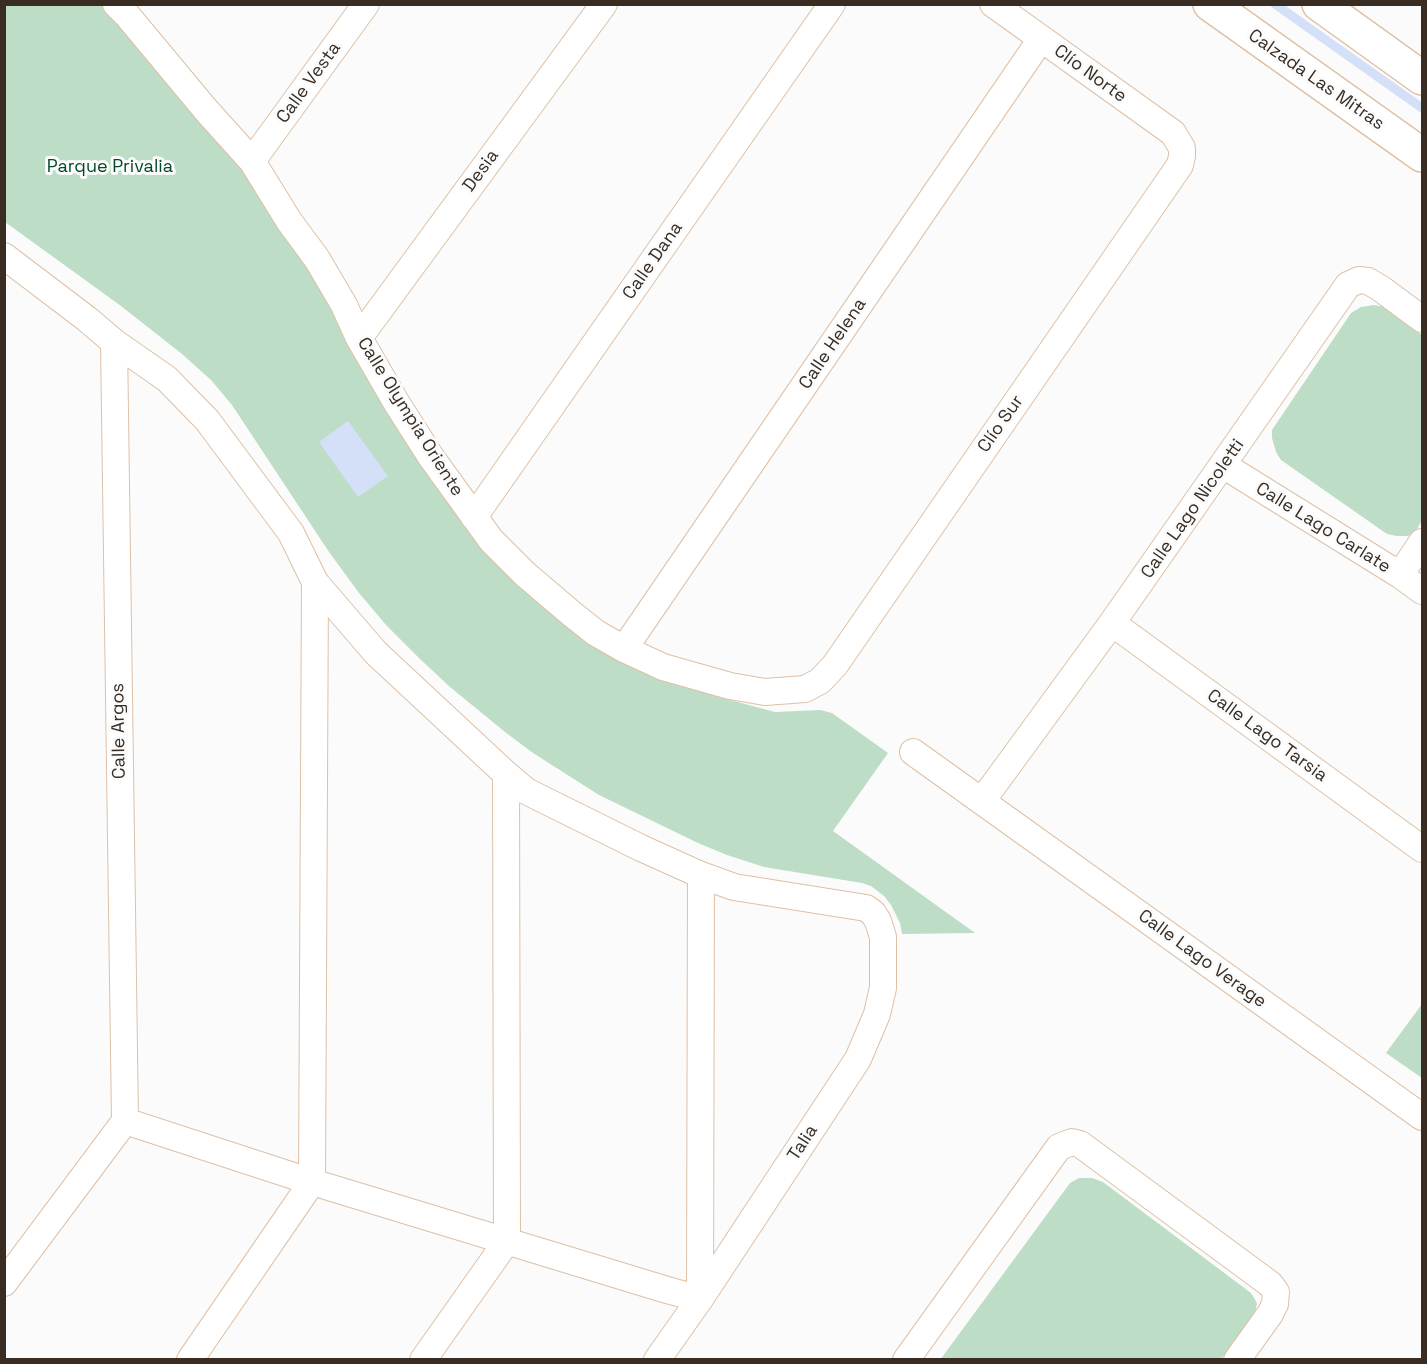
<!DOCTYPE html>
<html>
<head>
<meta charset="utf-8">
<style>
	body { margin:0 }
	#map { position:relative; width:1427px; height:1364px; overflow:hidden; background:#fbfbfb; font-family:"Space Grotesk",sans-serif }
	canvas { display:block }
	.frame { position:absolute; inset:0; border:6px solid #392d23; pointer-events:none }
</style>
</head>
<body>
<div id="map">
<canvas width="1427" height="1364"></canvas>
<div class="frame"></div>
</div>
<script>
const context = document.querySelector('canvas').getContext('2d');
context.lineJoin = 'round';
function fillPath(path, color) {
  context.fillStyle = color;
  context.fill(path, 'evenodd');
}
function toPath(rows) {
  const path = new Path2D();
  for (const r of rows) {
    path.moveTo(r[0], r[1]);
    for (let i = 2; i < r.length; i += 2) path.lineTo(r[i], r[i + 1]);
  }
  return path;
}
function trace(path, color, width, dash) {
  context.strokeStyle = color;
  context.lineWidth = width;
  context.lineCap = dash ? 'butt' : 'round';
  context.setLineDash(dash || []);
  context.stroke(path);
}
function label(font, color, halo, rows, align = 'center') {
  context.font = font + ' "Space Grotesk",sans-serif';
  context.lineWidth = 6;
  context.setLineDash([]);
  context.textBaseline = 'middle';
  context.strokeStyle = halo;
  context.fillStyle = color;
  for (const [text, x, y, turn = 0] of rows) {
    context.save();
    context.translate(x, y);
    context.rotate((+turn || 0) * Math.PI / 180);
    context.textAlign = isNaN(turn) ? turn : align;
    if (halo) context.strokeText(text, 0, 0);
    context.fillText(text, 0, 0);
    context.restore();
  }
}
const green = toPath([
	[5,5,109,5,240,158,483,536,683,683,715,696,775,712,820,710,832,713,888,753,833,831,975,933,902,934,900,923,891,905,884,896,871,886,862,883,764,867,727,855,698,843,599,795,533,753,505,732,450,687,420,659,386,625,359,593,329,552,232,405,211,380,182,354,121,306,5,222],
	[1374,305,1384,307,1422,335,1422,520,1416,531,1408,536,1397,536,1387,534,1281,460,1276,452,1272,438,1272,430,1351,313,1361,307],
	[1422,1004,1422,1078,1386,1053],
	[1079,1178,1092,1178,1103,1182,1251,1293,1257,1303,1255,1314,1221,1359,940,1360,1070,1183]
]);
const water = toPath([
	[348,421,388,476,358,497,319,442]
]);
const stream = toPath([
	[1275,4,1422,108]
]);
const street = toPath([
	[116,4,127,15,206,110,252,161,289,221,317,259,344,305,359,338,396,402,431,457,491,540,525,574,572,614,596,633,624,649,663,667,730,686,765,692,805,689,820,681,835,665,1180,165,1182,156,1182,148,1173,133,993,4],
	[252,161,366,4],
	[4,256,87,319,114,342,167,379,207,420,291,533,315,582,376,653,506,774,526,791,641,848,701,875,734,887,866,908,873,913,878,921,883,937,883,988,877,1014,858,1059,700,1299,657,1360],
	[359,338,604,4],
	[114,342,125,1121],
	[1223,465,1400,575,1422,591],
	[474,517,832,4],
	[1400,575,1422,542],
	[1112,623,1422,849],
	[624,649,1041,39],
	[913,752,1422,1117],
	[982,801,1112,623,1348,285,1359,280,1368,281,1380,288,1422,319],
	[125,1121,312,1182,667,1290,700,1299,701,875],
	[4,1283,125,1121],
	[190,1360,312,1182,315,582],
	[423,1360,507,1241,506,774],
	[906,1360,1059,1147,1072,1142,1080,1144,1270,1284,1276,1292,1275,1304,1270,1314,1237,1360]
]);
const secondary = toPath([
	[1210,4,1422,155],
	[1319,4,1422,78]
]);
const streetNames = [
	["Clío Norte",1090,74,36],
	["Calzada Las Mitras",1316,80,35],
	["Calle Vesta",309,83,-54],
	["Desia",481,171,-54],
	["Calle Dana",653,261,-55],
	["Calle Helena",833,344,-56],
	["Calle Olympia Oriente",410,417,58],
	["Clío Sur",1001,424,-55],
	["Calle Lago Nicoletti",1193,509,-55],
	["Calle Lago Carlate",1323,528,32],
	["Calle Argos",119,731,-91],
	["Calle Lago Tarsia",1267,736,36],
	["Calle Lago Verage",1202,959,36],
	["Talia",803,1143,-57]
];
const parkNames = [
	["Parque Privalia",110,167]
];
fillPath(green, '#bdddc6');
fillPath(water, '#d4e0f8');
trace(stream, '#d4e0f8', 9);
trace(street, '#dec0a6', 28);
trace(secondary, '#dec0a6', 36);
trace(street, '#fff', 26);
trace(secondary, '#fff', 33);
label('18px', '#392d23', '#fbfbfb', streetNames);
label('18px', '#024a26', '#fbfbfb', parkNames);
</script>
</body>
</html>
